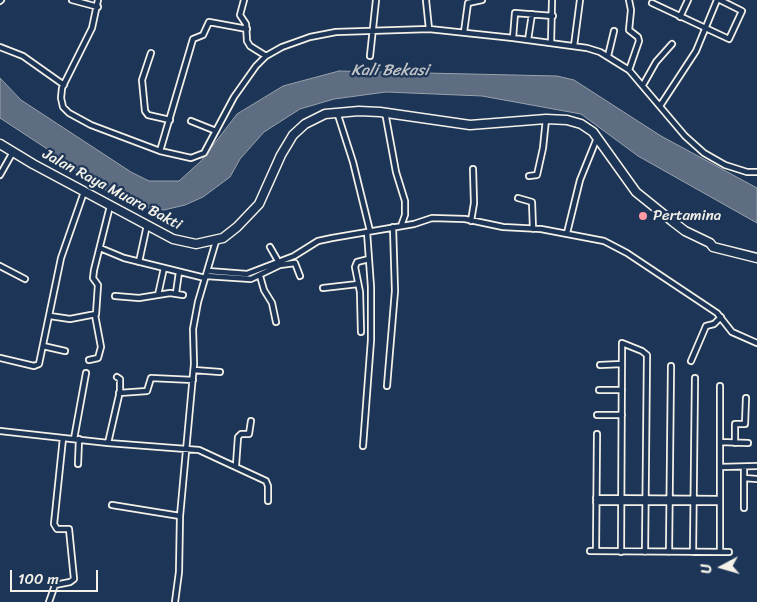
<!DOCTYPE html>
<html>
<head>
<meta charset="utf-8">
<style>
	body { margin:0 }
	#map { position:relative; width:757px; height:602px; overflow:hidden; background:#1d3557; font-family:Sriracha,sans-serif }
	canvas { display:block }
	.north { position:absolute; left:697px; top:542px; width:50px; height:50px; -webkit-text-stroke:4px #1d3557; paint-order:stroke; rotate:264deg; font-size:14px; font-weight:700; line-height:20px; text-align:center; color:#f4f1e8 }
	.north::after { content:''; display:block; margin:auto; width:18px; height:22px; background:#f4f1e8; clip-path:polygon(50% 0,100% 100%,50% 72%,0 100%) }
	.scale { position:absolute; left:10px; top:570px; width:88px; height:22px; box-sizing:border-box; border:2px solid #f4f1e8; border-top:0; padding-left:6px; font-size:15px; line-height:18px; white-space:nowrap; color:#f4f1e8; -webkit-text-stroke:4px #1d3557; paint-order:stroke }
</style>
</head>
<body>
<div id="map">
<canvas width="757" height="602"></canvas>
<div class="north">U</div>
<div class="scale">100 m</div>
</div>
<script>
const context = document.querySelector('canvas').getContext('2d');
context.lineJoin = 'round';
function fillPath(path, color) {
  context.fillStyle = color;
  context.fill(path, 'evenodd');
}
function toPath(rows) {
  const path = new Path2D();
  for (const r of rows) {
    path.moveTo(r[0], r[1]);
    for (let i = 2; i < r.length; i += 2) path.lineTo(r[i], r[i + 1]);
  }
  return path;
}
function trace(path, color, width, dash) {
  context.strokeStyle = color;
  context.lineWidth = width;
  context.lineCap = dash ? 'butt' : 'round';
  context.setLineDash(dash || []);
  context.stroke(path);
}
function label(font, color, halo, rows, align = 'center') {
  context.font = font + ' Sriracha,sans-serif';
  context.lineWidth = 4.5;
  context.setLineDash([]);
  context.textBaseline = 'middle';
  context.strokeStyle = halo;
  context.fillStyle = color;
  for (const [text, x, y, turn = 0] of rows) {
    context.save();
    context.translate(x, y);
    context.rotate((+turn || 0) * Math.PI / 180);
    context.textAlign = isNaN(turn) ? turn : align;
    if (halo) context.strokeText(text, 0, 0);
    context.fillText(text, 0, 0);
    context.restore();
  }
}
const water = toPath([
	[339,71,557,76,574,80,661,136,757,188,757,223,638,156,581,114,482,96,386,92,334,99,300,109,264,132,240,159,230,177,203,197,185,205,164,210,132,206,83,177,67,162,0,118,0,78,21,100,131,172,149,181,179,181,201,161,237,114,283,86,339,71]
]);
const minor = toPath([
	[72,0,98,7],
	[98,0,92,28,62,88,61,98,63,107,69,113,91,125,160,151,191,158,204,153,234,97,256,66,266,56,282,47,310,37,336,32,429,29,513,38,587,48,600,52,629,70,685,136,704,153,725,165,747,172,757,172],
	[244,0,240,15,246,24,247,41,250,46,266,56],
	[426,0,429,29],
	[629,0,631,10,629,30,638,37,639,41,629,70],
	[0,1,1,0],
	[652,3,729,39,742,11,720,0],
	[680,17,688,0],
	[464,32,468,3,482,0],
	[513,38,515,13,553,16],
	[528,40,532,14],
	[551,43,552,1],
	[574,46,580,0],
	[0,47,23,56,64,85],
	[151,53,142,80,145,111,148,115,170,120],
	[370,56,376,0],
	[608,56,614,31],
	[643,85,656,62,672,44],
	[660,106,696,51,717,0],
	[337,112,353,162,370,231],
	[385,112,396,172,405,201,405,215,401,226],
	[191,121,216,131],
	[160,151,193,39,203,35,209,22,247,29],
	[0,175,13,152],
	[529,176,537,175,543,148,546,119],
	[518,198,532,202,533,229],
	[471,221,474,203,473,169],
	[567,233,580,180,597,138],
	[270,247,278,261],
	[100,248,124,258,205,278],
	[139,262,147,225],
	[0,266,25,279],
	[208,271,247,274,294,256,318,241,332,238,414,224,432,218,465,219,503,227,541,229,604,241,627,253,717,313,732,332,757,343],
	[206,276,251,279,280,265,295,263,300,276],
	[260,276,264,290,272,303,276,322],
	[323,288,358,284],
	[176,293,179,272],
	[158,295,164,268],
	[115,296,139,298,170,293,183,295],
	[50,316,70,319,96,314,98,285,93,278,94,270,110,206],
	[361,332,360,292,355,267,357,262,369,259],
	[43,346,65,351],
	[0,358,34,366,39,364,61,258,84,192],
	[89,360,98,358,101,347,95,315],
	[691,361,706,326,714,324,721,317],
	[600,365,622,364],
	[194,370,220,372],
	[387,386,395,291,393,227],
	[599,390,622,390],
	[119,393,147,391,151,378,193,380],
	[597,415,622,415],
	[0,431,108,443,199,450,266,481,268,486,268,501],
	[74,439,86,373],
	[720,442,748,443],
	[108,443,120,391,120,379,117,377],
	[735,443,735,424,745,424,746,398],
	[363,446,371,340,371,287,367,232],
	[78,464,79,439],
	[236,465,238,437,241,434,249,434,251,421],
	[720,467,757,466],
	[744,478,757,479],
	[596,498,720,499],
	[596,502,720,502],
	[112,505,180,516],
	[744,508,744,467],
	[590,551,729,552],
	[596,551,597,434],
	[621,552,622,343,642,351,647,355,645,552],
	[669,552,671,366],
	[693,552,695,378],
	[720,552,720,386],
	[49,602,55,585,70,582,74,579,69,529,57,529,54,524,63,438],
	[175,602,179,572,180,516,194,364,193,329,198,302,216,241]
]);
const primary = toPath([
	[0,144,33,164,173,239,196,244,223,238,237,227,259,204,281,155,293,135,305,124,325,114,359,111,380,112,470,125,546,119,567,120,581,124,593,132,636,192,672,221,685,231,710,243,713,247,757,258]
]);
const markers = [
	[643,216,5,"#ff9aa2"]
];
const streetNames = [
	["Jalan Raya Muara Bakti",112,190,28]
];
const poiNames = [
	["Pertamina",653,216]
];
const waterNames = [
	["Kali Bekasi",390,71]
];
fillPath(water, '#5e6d82');
trace(water, '#9aa2ab', 1);
trace(minor, '#f4f1e8', 8);
trace(primary, '#f4f1e8', 11);
trace(minor, '#1d3557', 4.5);
trace(primary, '#1d3557', 8);
for (const [x, y, r, color] of markers) {
  const dot = new Path2D();
  dot.arc(x, y, r, 0, 2 * Math.PI);
  context.fillStyle = color;
  context.fill(dot);
  trace(dot, '#1d3557', 2);
}
label('15px', '#f4f1e8', '#1d3557', streetNames);
label('15px', '#f4f1e8', '#1d3557', poiNames, 'left');
label('italic 16px', '#c0c3c4', '#1d3557', waterNames);
</script>
</body>
</html>
